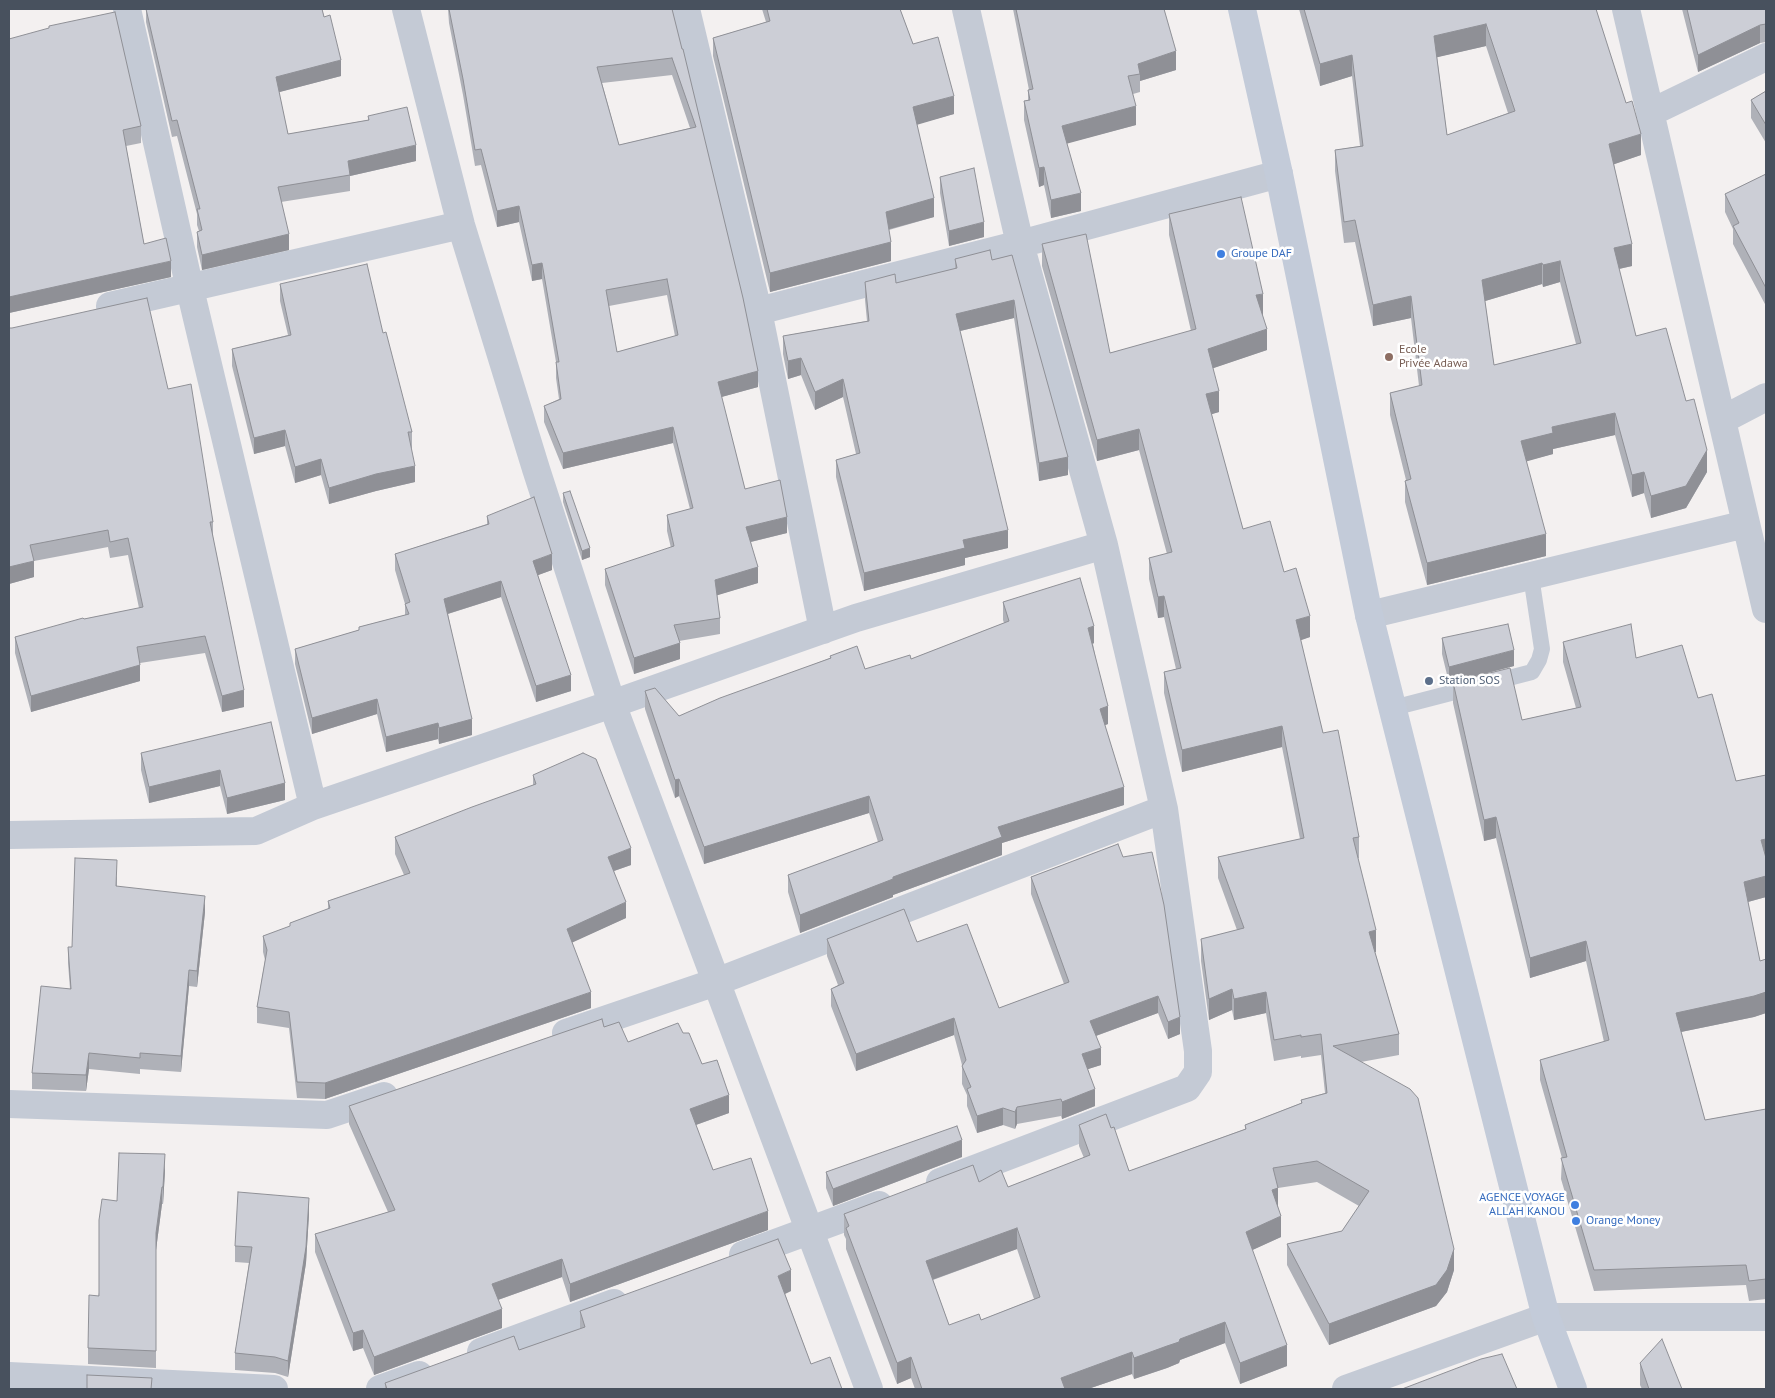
<!DOCTYPE html>
<html>
<head>
<meta charset="utf-8">
<style>
	body { margin:0 }
	#map { position:relative; width:1775px; height:1398px; overflow:hidden; background:#f3f0f0; font-family:"PT Sans",sans-serif }
	canvas { display:block }
	.frame { position:absolute; inset:0; border:10px solid #48515e; pointer-events:none }
</style>
</head>
<body>
<div id="map">
<canvas width="1775" height="1398"></canvas>
<div class="frame"></div>
</div>
<script>
const context = document.querySelector('canvas').getContext('2d');
context.lineJoin = 'round';
function toPath(rows) {
  const path = new Path2D();
  for (const r of rows) {
    path.moveTo(r[0], r[1]);
    for (let i = 2; i < r.length; i += 2) path.lineTo(r[i], r[i + 1]);
  }
  return path;
}
function trace(path, color, width, dash) {
  context.strokeStyle = color;
  context.lineWidth = width;
  context.lineCap = dash ? 'butt' : 'round';
  context.setLineDash(dash || []);
  context.stroke(path);
}
function fillPath(path, color) {
  context.fillStyle = color;
  context.fill(path, 'evenodd');
}
function label(font, color, halo, rows, align = 'center') {
  context.font = font + ' "PT Sans",sans-serif';
  context.lineWidth = 5;
  context.setLineDash([]);
  context.textBaseline = 'middle';
  context.strokeStyle = halo;
  context.fillStyle = color;
  for (const [text, x, y, turn = 0] of rows) {
    context.save();
    context.translate(x, y);
    context.rotate((+turn || 0) * Math.PI / 180);
    context.textAlign = isNaN(turn) ? turn : align;
    if (halo) context.strokeText(text, 0, 0);
    context.fillText(text, 0, 0);
    context.restore();
  }
}
const lane = toPath([
	[1393,708,1532,672,1539,660,1542,649,1531,576]
]);
const street = toPath([
	[127,9,190,289,313,806],
	[406,9,461,225,536,469,612,704,869,1389],
	[686,9,758,311,823,630],
	[1626,9,1766,609],
	[1650,113,1766,57],
	[110,306,461,225],
	[758,311,1020,244,1279,174],
	[1722,420,1766,397],
	[1369,615,1746,524],
	[9,835,256,831,313,806,612,704,856,618,1104,545],
	[566,1033,716,982,1164,809],
	[9,1104,327,1115,384,1096],
	[940,1182,1187,1088,1198,1072,1198,1051,1164,809,1104,545,1020,244,966,9],
	[743,1255,879,1205],
	[481,1352,614,1303],
	[9,1376,274,1389],
	[380,1389,419,1375],
	[1346,1389,1546,1317,1766,1317]
]);
const secondary = toPath([
	[1242,9,1279,174,1369,615,1546,1317,1573,1389]
]);
const wall = toPath([
	[146,9,322,9,341,76,279,92,288,134,368,120,368,116,416,161,350,176,350,191,281,202,289,250,202,270,197,247,197,232,199,231,197,225,197,214,177,136,172,137,146,22],
	[448,9,672,9,758,387,721,397,745,489,787,533,751,542,758,583,717,595,720,618,720,634,679,641,680,659,634,674,605,585,605,569,671,548,667,531,667,515,690,509,673,443,563,469,544,422,544,406,559,399,556,378,556,362,542,279,532,281,519,222,497,227,481,165,475,166,463,95,449,23],
	[672,75,690,128,619,145,602,83],
	[667,295,675,336,617,352,609,306],
	[762,9,900,9,913,44,954,114,917,124,934,217,889,230,891,261,770,292,713,56,713,38,766,22],
	[1013,9,1164,9,1176,70,1140,81,1140,92,1133,94,1136,125,1067,143,1081,211,1051,218,1044,185,1039,187,1024,120,1024,101,1028,100,1028,90,1029,90],
	[1299,9,1596,9,1641,155,1614,164,1632,266,1619,269,1636,336,1686,401,1707,472,1686,508,1651,518,1644,493,1632,497,1615,435,1553,449,1553,454,1526,461,1546,556,1427,585,1405,502,1405,481,1406,480,1390,415,1390,393,1419,386,1411,318,1373,326,1355,242,1344,243,1335,171,1335,150,1360,146,1352,76,1320,86],
	[1486,46,1508,113,1447,135,1437,57],
	[1560,282,1576,344,1494,365,1485,301,1542,284,1543,287],
	[1682,9,1766,9,1766,42,1760,43,1698,72],
	[9,39,141,126,141,143,126,146,144,244,171,277,9,313],
	[1766,91,1766,143,1751,118,1751,100],
	[1766,174,1766,306,1733,244,1733,229,1725,212,1725,194],
	[940,177,984,237,949,246,940,193],
	[1169,214,1263,315,1262,315,1267,350,1213,368,1219,412,1211,414,1243,529,1284,572,1310,637,1300,640,1323,733,1359,837,1359,858,1358,858,1376,952,1375,952,1399,1034,1399,1055,1361,1062,1454,1270,1447,1292,1436,1306,1329,1345,1287,1265,1287,1244,1342,1231,1359,1206,1317,1182,1278,1188,1278,1206,1281,1237,1252,1250,1287,1366,1240,1384,1225,1343,1180,1360,1179,1363,1167,1368,1134,1379,1132,1374,1088,1389,915,1389,911,1378,897,1384,846,1249,846,1239,844,1235,844,1214,979,1182,1008,1187,1084,1158,1079,1146,1079,1125,1111,1128,1129,1171,1245,1129,1245,1125,1301,1103,1301,1100,1325,1093,1321,1055,1301,1058,1301,1056,1274,1061,1266,1013,1234,1020,1232,1010,1209,1020,1201,961,1201,939,1237,930,1218,878,1218,857,1300,839,1282,747,1182,772,1164,693,1164,672,1176,669,1164,617,1158,618,1149,579,1149,558,1167,554,1139,450,1097,461,1042,266,1042,244,1110,353,1191,331,1169,235],
	[1017,1249,1034,1299,981,1320,949,1325,933,1280],
	[1012,255,1068,475,1039,481,1014,318,960,331,1008,548,965,558,965,565,864,591,836,477,836,460,856,454,843,397,815,410,801,375,788,379,783,354,783,336,867,321,865,300,865,282,896,283,955,269,955,259,992,260],
	[280,284,383,333,412,432,412,448,411,448,415,482,376,491,329,504,321,475,295,483,285,446,254,454,232,366,232,349,288,335,280,301],
	[9,328,168,389,213,522,213,537,244,707,222,712,205,653,140,663,140,681,31,712,15,653,15,637,84,619,139,608,128,555,110,558,108,547,34,561,34,577,9,584],
	[563,493,590,557,582,560,563,502],
	[487,516,552,570,538,575,571,691,536,702,501,597,448,614,472,735,439,744,438,739,386,752,377,714,312,734,295,664,295,649,359,630,359,627,405,615,405,604,395,570,395,554,487,524],
	[1003,602,1094,643,1093,644,1108,724,1105,725,1124,805,1002,843,1002,855,893,895,893,897,800,933,788,892,788,875,878,842,869,813,704,864,679,796,675,798,645,709,645,691,679,716,830,658,830,656,865,669,911,659,1004,623,1003,620],
	[1442,638,1514,666,1449,683,1442,654],
	[1563,642,1636,658,1698,698,1736,781,1766,775,1766,897,1748,902,1760,961,1766,959,1766,1013,1754,1017,1681,1032,1705,1120,1766,1109,1766,1299,1749,1301,1746,1285,1594,1291,1561,1179,1562,1158,1540,1080,1540,1060,1604,1042,1586,961,1530,978,1496,838,1484,841,1453,703,1453,682,1522,720,1576,708,1563,662],
	[141,753,285,783,285,800,227,814,220,786,149,803,141,770],
	[533,775,631,865,614,871,626,918,572,942,591,1008,325,1099,297,1098,289,1028,257,1023,257,1007,265,960,263,952,263,936,290,927,290,923,328,909,328,901,404,875,395,854,395,837,533,785],
	[1118,844,1180,1034,1168,1039,1158,1013,1096,1036,1101,1065,1088,1069,1095,1106,1062,1119,1061,1116,1017,1124,1015,1129,1003,1125,977,1133,967,1106,967,1095,962,1084,962,1065,954,1035,856,1071,831,1006,831,989,838,985,827,956,827,939,917,942,999,1008,1064,984,1031,894,1031,877],
	[117,876,117,887,205,912,197,987,189,986,181,1072,140,1069,140,1074,89,1069,86,1091,32,1089,32,1073,70,989,68,963,68,947,72,947],
	[604,1027,628,1042,683,1033,702,1064,729,1113,696,1125,713,1170,768,1230,570,1302,562,1277,498,1300,502,1328,374,1375,363,1348,353,1351,315,1252,315,1234,388,1212,349,1124,349,1106],
	[962,1157,833,1206,826,1188,826,1172],
	[165,1171,163,1204,162,1204,156,1250,156,1368,88,1364,88,1348,117,1201],
	[309,1214,306,1263,288,1377,275,1373,235,1370,235,1353,249,1263,235,1262,235,1246],
	[791,1291,785,1294,811,1364,842,1389,385,1389,385,1383,519,1350,580,1329,580,1311],
	[1640,1363,1682,1389,1642,1389,1640,1385]
]);
const shadedWall = toPath([
	[1486,24,1486,46,1434,58,1434,36],
	[1760,25,1760,43,1698,72,1698,55],
	[1176,51,1176,70,1140,81,1140,74,1138,64],
	[1352,55,1352,76,1320,86,1320,64],
	[341,60,341,76,276,93,276,77],
	[954,96,954,114,913,126,913,107],
	[1136,106,1136,125,1062,145,1062,126],
	[1641,134,1641,155,1609,166,1609,144],
	[416,145,416,161,350,176,348,161],
	[1044,167,1044,185,1039,187,1039,168],
	[1081,193,1081,211,1051,218,1051,200],
	[934,198,934,217,886,230,886,212],
	[519,206,519,222,497,227,497,211],
	[984,222,984,237,949,246,949,231],
	[289,234,289,250,202,270,202,255],
	[891,242,891,261,770,292,770,273],
	[1632,244,1632,266,1614,270,1614,248],
	[171,261,171,277,9,313,9,297],
	[1560,261,1560,282,1543,287,1543,265],
	[542,263,542,279,532,281,532,265],
	[1542,263,1542,284,1482,302,1482,280],
	[1263,294,1263,315,1256,317,1256,295],
	[1411,296,1411,318,1373,326,1373,305],
	[1014,300,1014,318,956,332,956,314],
	[1267,329,1267,350,1208,370,1208,349],
	[801,358,801,375,788,379,788,361],
	[758,371,758,387,718,398,718,382],
	[843,379,843,397,815,410,815,392],
	[1219,391,1219,412,1206,416,1206,394],
	[1615,413,1615,435,1553,449,1553,454,1521,463,1521,441,1552,427],
	[673,427,673,443,563,469,563,453],
	[1139,429,1139,450,1097,461,1097,440],
	[285,430,285,446,254,454,254,438],
	[1707,450,1707,472,1686,508,1651,518,1651,496],
	[1068,457,1068,475,1039,481,1039,463],
	[321,459,321,475,295,483,295,467],
	[415,466,415,482,376,491,329,504,329,488,376,474],
	[1644,472,1644,493,1632,497,1632,475],
	[787,517,787,533,746,543,746,527],
	[1008,530,1008,548,965,558,965,565,864,591,864,573,963,540],
	[1546,534,1546,556,1427,585,1427,563],
	[590,548,590,557,582,560,582,551],
	[552,554,552,570,533,577,533,561],
	[34,561,34,577,9,584,9,567],
	[758,567,758,583,715,596,715,580],
	[501,581,501,597,444,615,444,599],
	[1164,596,1164,617,1158,618,1158,597],
	[1310,616,1310,637,1296,642,1296,620],
	[1094,626,1094,643,1088,645,1088,628],
	[680,643,680,659,634,674,634,658],
	[1514,650,1514,666,1449,683,1449,667],
	[140,665,140,681,31,712,31,696],
	[571,675,571,691,536,702,536,686],
	[244,690,244,707,222,712,222,696],
	[377,699,377,714,312,734,312,718],
	[1108,706,1108,724,1100,727,1100,709],
	[472,719,472,735,439,744,439,728],
	[438,723,438,739,386,752,386,737],
	[1282,726,1282,747,1182,772,1182,750],
	[220,770,220,786,149,803,149,787],
	[679,779,679,796,675,798,675,780],
	[285,783,285,800,227,814,227,798],
	[1124,787,1124,805,1002,843,1002,855,893,895,893,897,800,933,800,915,893,877,998,827],
	[869,796,869,813,704,864,704,847],
	[1496,817,1496,838,1484,841,1484,820],
	[1766,839,1766,859,1761,840],
	[631,848,631,865,608,873,608,857],
	[1766,876,1766,897,1744,903,1744,882],
	[205,896,205,912,197,987,197,971],
	[626,902,626,918,567,945,567,929],
	[1376,930,1376,952,1369,953,1369,932],
	[1586,941,1586,961,1530,978,1530,958],
	[189,970,189,986,181,1072,181,1056],
	[1232,989,1232,1010,1209,1020,1209,999],
	[591,992,591,1008,325,1099,325,1083],
	[1266,992,1266,1013,1234,1020,1234,999],
	[1766,992,1766,1013,1754,1017,1676,1033,1676,1013],
	[1158,996,1158,1013,1090,1038,1090,1021],
	[1180,1017,1180,1034,1168,1039,1168,1022],
	[954,1018,954,1035,856,1071,856,1054],
	[1101,1048,1101,1065,1082,1071,1082,1054],
	[89,1053,89,1069,86,1091,86,1075],
	[1095,1089,1095,1106,1062,1119,1062,1102],
	[729,1095,729,1113,690,1127,690,1109],
	[1017,1107,1017,1124,1015,1129,1015,1112],
	[1003,1108,1003,1125,977,1133,977,1116],
	[962,1140,962,1157,833,1206,833,1189],
	[165,1154,165,1171,163,1204,163,1187],
	[162,1187,162,1204,156,1250,156,1368,156,1233],
	[1278,1188,1278,1209,1272,1190],
	[309,1198,309,1214,306,1263,288,1377,288,1361],
	[768,1211,768,1230,570,1302,570,1284],
	[1281,1216,1281,1237,1246,1253,1246,1232],
	[1017,1228,1017,1249,926,1282,926,1261],
	[1454,1249,1454,1270,1447,1292,1436,1306,1329,1345,1329,1324],
	[562,1259,562,1277,492,1302,492,1284],
	[791,1270,791,1291,778,1297,778,1276],
	[502,1309,502,1328,374,1375,374,1357],
	[1225,1322,1225,1343,1180,1360,1179,1363,1167,1368,1134,1379,1134,1358,1180,1339],
	[363,1330,363,1348,353,1351,353,1333],
	[1287,1345,1287,1366,1240,1384,1240,1363],
	[1132,1352,1132,1374,1088,1389,1061,1389,1061,1378],
	[911,1357,911,1378,897,1384,897,1363]
]);
const building = toPath([
	[146,9,322,9,324,17,330,15,341,60,276,77,288,134,369,120,368,116,407,107,416,145,348,161,350,175,278,187,289,234,202,255,197,232,202,230,197,209,200,209,177,120,172,121,146,9],
	[449,9,672,9,682,49,683,49,743,298,758,371,718,382,745,489,780,480,787,517,746,527,758,567,715,580,720,618,674,625,680,643,634,658,605,569,674,546,667,515,693,508,673,427,563,453,544,406,561,399,556,362,559,362,542,263,532,265,519,206,497,211,481,149,475,150,463,79,449,9],
	[672,58,696,127,619,145,597,67,672,58],
	[667,279,678,335,617,352,606,290,667,279],
	[767,9,900,9,913,44,938,37,954,96,913,107,934,198,886,212,891,242,770,273,713,38,770,21,767,9],
	[1016,9,1164,9,1176,51,1138,64,1140,74,1128,76,1136,106,1062,126,1081,193,1051,200,1044,167,1039,168,1024,101,1030,100,1028,90,1033,89,1016,9],
	[1304,9,1596,9,1626,103,1632,101,1641,134,1609,144,1632,244,1614,248,1636,336,1666,328,1686,401,1694,399,1707,450,1686,486,1651,496,1644,472,1632,475,1615,413,1552,427,1553,433,1521,441,1546,534,1427,563,1405,481,1411,479,1390,393,1422,385,1411,296,1373,305,1355,220,1344,222,1335,150,1363,146,1352,55,1320,64,1304,9],
	[1486,24,1515,111,1447,135,1434,36,1486,24],
	[1560,261,1581,343,1494,365,1482,280,1542,263,1543,265,1560,261],
	[1687,9,1766,9,1766,24,1760,25,1698,55,1687,9],
	[115,12,141,126,123,130,144,244,166,238,171,261,9,297,9,39,49,28,49,26,115,12],
	[1766,91,1766,125,1751,100,1766,91],
	[974,168,984,222,949,231,940,177,974,168],
	[1766,174,1766,288,1733,226,1739,223,1725,194,1766,174],
	[1241,197,1263,294,1256,295,1267,329,1208,349,1219,391,1206,394,1243,529,1270,521,1284,572,1296,568,1310,616,1296,620,1323,733,1338,730,1359,837,1353,838,1376,930,1369,932,1399,1034,1333,1046,1410,1089,1418,1098,1454,1249,1447,1270,1436,1285,1329,1324,1287,1244,1342,1231,1369,1191,1317,1161,1273,1168,1278,1188,1272,1190,1281,1216,1246,1232,1287,1345,1240,1363,1225,1322,1180,1339,1179,1342,1167,1346,1134,1358,1132,1352,1061,1378,1065,1389,922,1389,911,1357,897,1363,846,1228,849,1226,844,1214,973,1165,979,1182,1001,1170,1008,1187,1090,1155,1079,1125,1106,1114,1111,1128,1114,1127,1129,1171,1246,1129,1245,1125,1302,1103,1301,1100,1327,1093,1321,1034,1301,1037,1301,1035,1274,1040,1266,992,1234,999,1232,989,1209,999,1201,939,1244,928,1218,857,1304,838,1282,726,1182,750,1164,672,1181,668,1164,596,1158,597,1149,558,1172,552,1139,429,1097,440,1042,244,1086,234,1110,353,1196,329,1169,214,1241,197],
	[1017,1228,1040,1297,981,1320,979,1314,949,1325,926,1261,1017,1228],
	[990,250,992,260,1012,255,1068,457,1039,463,1014,300,956,314,1008,530,963,540,965,548,864,573,836,460,860,453,843,379,815,392,801,358,788,361,783,336,869,321,865,282,895,274,896,283,957,268,955,259,990,250],
	[367,264,383,333,386,332,412,432,408,432,415,466,376,474,329,488,321,459,295,467,285,430,254,438,232,349,291,335,280,284,367,264],
	[147,298,168,389,191,384,213,522,210,522,244,690,222,696,205,636,137,647,140,665,31,696,15,637,83,618,84,619,143,607,128,538,110,542,108,530,30,545,34,561,9,567,9,328,12,328,147,298],
	[570,491,590,548,582,551,563,493,570,491],
	[534,497,552,554,533,561,571,675,536,686,501,581,444,599,472,719,439,728,438,723,386,737,377,699,312,718,295,649,359,630,359,627,409,614,405,604,410,602,395,554,489,524,487,516,534,497],
	[1080,578,1094,626,1088,628,1108,706,1100,709,1124,787,998,827,1002,837,893,877,893,879,800,915,788,875,883,840,869,796,704,847,679,779,675,780,645,691,655,688,679,716,720,698,831,658,830,656,857,646,865,669,910,655,911,659,1009,621,1003,602,1080,578],
	[1508,624,1514,650,1449,667,1442,638,1508,624],
	[1631,624,1636,658,1682,645,1698,698,1712,694,1736,781,1766,775,1766,839,1761,840,1766,858,1766,876,1744,882,1760,961,1766,959,1766,992,1754,996,1676,1013,1705,1120,1766,1109,1766,1279,1749,1281,1746,1265,1594,1270,1561,1158,1567,1157,1540,1060,1609,1040,1586,941,1530,958,1496,817,1484,820,1453,682,1510,668,1522,720,1581,707,1563,642,1631,624],
	[271,722,285,783,227,798,220,770,149,787,141,753,271,722],
	[583,753,596,759,631,848,608,857,626,902,567,929,591,992,325,1083,297,1082,289,1012,257,1007,267,950,263,936,290,926,290,923,330,908,328,901,410,873,395,837,472,807,536,784,533,775,583,753],
	[1118,844,1123,857,1152,852,1164,905,1180,1017,1168,1022,1158,996,1090,1021,1101,1048,1082,1054,1095,1089,1062,1102,1061,1099,1017,1107,1015,1112,1003,1108,977,1116,967,1089,971,1087,962,1066,966,1060,954,1018,856,1054,831,989,844,983,827,939,904,909,917,942,967,924,999,1008,1069,982,1031,877,1118,844],
	[75,858,117,860,116,886,205,896,197,971,189,970,181,1056,140,1053,140,1058,89,1053,86,1075,32,1073,41,986,71,989,68,947,72,947,75,858],
	[602,1019,604,1027,619,1022,628,1042,678,1023,683,1033,689,1033,702,1064,717,1060,729,1095,690,1109,713,1170,751,1158,768,1211,570,1284,562,1259,492,1284,502,1309,374,1357,363,1330,353,1333,315,1234,395,1210,349,1106,602,1019],
	[957,1126,962,1140,833,1189,826,1172,957,1126],
	[119,1153,165,1154,163,1187,162,1187,156,1233,156,1351,88,1348,89,1295,99,1296,99,1220,102,1199,117,1201,119,1153],
	[238,1192,309,1198,306,1247,288,1361,275,1357,235,1353,252,1247,235,1246,238,1192],
	[778,1239,791,1270,778,1276,811,1364,830,1357,842,1389,387,1389,385,1383,514,1336,519,1350,585,1327,580,1311,778,1239],
	[1662,1339,1682,1389,1649,1389,1640,1363,1662,1339],
	[1502,1354,1517,1389,1402,1389,1481,1359,1502,1354],
	[87,1375,152,1378,151,1389,87,1389,87,1375]
]);
const markers = [
	[1221,254,5,"#3f7fe0"],
	[1389,357,5,"#8d6e63"],
	[1429,681,5,"#5c6f8a"],
	[1575,1205,5,"#3f7fe0"],
	[1576,1221,5,"#3f7fe0"]
];
const shopNames = [
	["Groupe DAF",1231,254],
	["AGENCE VOYAGE",1565,1198,"right"],
	["ALLAH KANOU",1565,1212,"right"],
	["Orange Money",1586,1221]
];
const educationNames = [
	["Ecole",1399,350],
	["Privée Adawa",1399,364]
];
const serviceNames = [
	["Station SOS",1439,681]
];
trace(lane, '#c4cad5', 16);
trace(street, '#c4cad5', 28);
trace(secondary, '#c3cbd9', 28);
fillPath(wall, '#afb1b8');
fillPath(shadedWall, '#8f9096');
fillPath(building, '#ccced6');
trace(building, '#8f9096', 1);
for (const [x, y, r, color] of markers) {
  const dot = new Path2D();
  dot.arc(x, y, r, 0, 2 * Math.PI);
  context.fillStyle = color;
  context.fill(dot);
  trace(dot, '#fff', 2);
}
label('12px', '#366cbe', '#fff', shopNames, 'left');
label('12px', '#785e54', '#fff', educationNames, 'left');
label('12px', '#4e5e75', '#fff', serviceNames, 'left');
</script>
</body>
</html>
